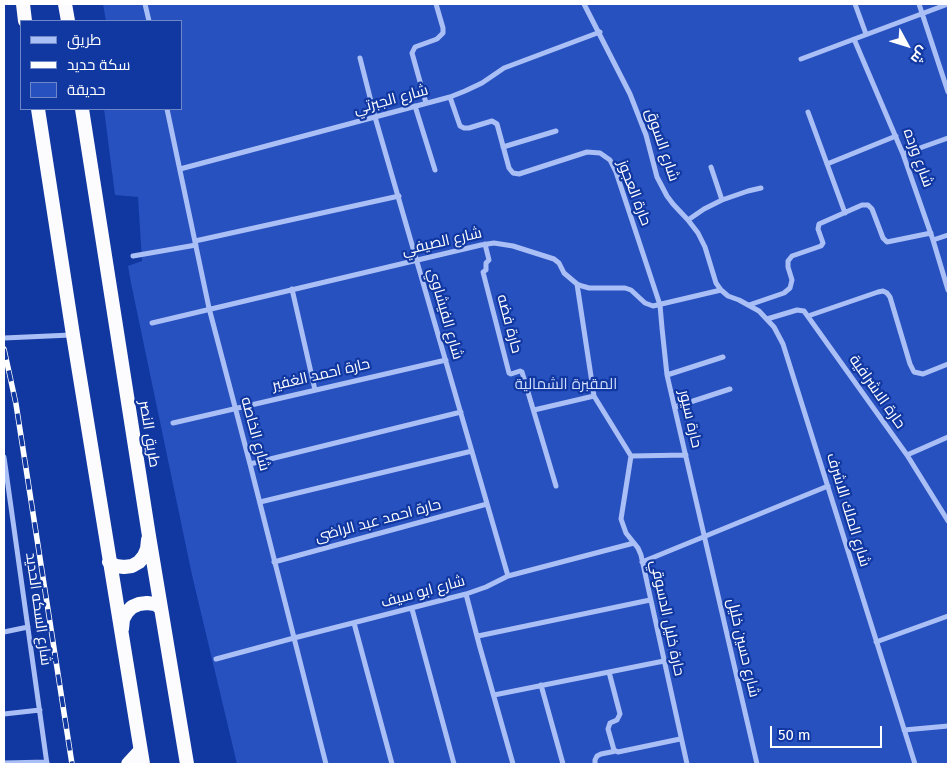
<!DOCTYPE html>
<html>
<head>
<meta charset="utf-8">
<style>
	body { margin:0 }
	#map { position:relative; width:952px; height:768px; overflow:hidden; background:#1137a1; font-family:"Fira Sans",Cairo,sans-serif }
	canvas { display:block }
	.frame { position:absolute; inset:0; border:5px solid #fff; pointer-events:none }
	.legend { position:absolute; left:20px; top:20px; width:162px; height:90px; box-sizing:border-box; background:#1137a1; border:1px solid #7087c7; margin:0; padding:6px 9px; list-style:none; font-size:15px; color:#fff }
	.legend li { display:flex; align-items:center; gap:10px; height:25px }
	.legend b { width:25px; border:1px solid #7087c7 }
	.north { position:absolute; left:882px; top:20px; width:50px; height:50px; -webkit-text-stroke:4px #1137a1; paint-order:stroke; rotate:129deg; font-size:14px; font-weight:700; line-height:20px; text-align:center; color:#fff }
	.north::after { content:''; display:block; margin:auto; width:18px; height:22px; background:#fff; clip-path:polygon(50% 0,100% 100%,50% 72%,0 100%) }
	.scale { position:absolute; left:770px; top:726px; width:112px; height:22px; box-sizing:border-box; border:2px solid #fff; border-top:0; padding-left:6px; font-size:15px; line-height:18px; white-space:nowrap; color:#fff; -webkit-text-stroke:4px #1137a1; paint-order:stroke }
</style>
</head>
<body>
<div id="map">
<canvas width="952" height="768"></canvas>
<div class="frame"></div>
<ul class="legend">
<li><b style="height:6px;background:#aabff5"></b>طريق</li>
<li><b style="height:6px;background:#fff"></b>سكة حديد</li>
<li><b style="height:14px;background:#2851c0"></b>حديقة</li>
</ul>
<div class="north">ش</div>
<div class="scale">50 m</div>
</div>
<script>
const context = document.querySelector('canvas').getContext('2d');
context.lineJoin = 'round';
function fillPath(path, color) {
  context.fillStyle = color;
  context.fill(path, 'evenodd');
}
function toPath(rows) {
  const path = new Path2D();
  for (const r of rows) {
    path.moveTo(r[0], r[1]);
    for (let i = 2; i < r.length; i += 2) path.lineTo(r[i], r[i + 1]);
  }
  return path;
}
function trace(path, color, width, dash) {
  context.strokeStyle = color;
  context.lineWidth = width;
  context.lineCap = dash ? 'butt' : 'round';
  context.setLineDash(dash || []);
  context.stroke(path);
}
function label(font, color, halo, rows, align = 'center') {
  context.font = font + ' "Fira Sans",Cairo,sans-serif';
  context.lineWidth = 4.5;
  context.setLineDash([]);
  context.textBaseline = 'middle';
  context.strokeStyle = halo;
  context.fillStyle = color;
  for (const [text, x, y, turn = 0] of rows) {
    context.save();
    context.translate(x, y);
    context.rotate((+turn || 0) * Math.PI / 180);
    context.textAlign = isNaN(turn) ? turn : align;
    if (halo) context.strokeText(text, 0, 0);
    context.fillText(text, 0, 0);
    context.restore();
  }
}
const green = toPath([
	[103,4,948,4,948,764,237,764,192,575,131,283,128,266,142,261,138,197,115,195,104,109,181,109,181,21,106,21]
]);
const minor = toPath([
	[145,4,149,21],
	[584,4,630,94,646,135,657,177,667,196,673,204,688,220,698,233,705,247,716,283,721,290,728,296,739,300,759,311,774,327,783,344,915,764],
	[855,4,866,34],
	[919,4,948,92],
	[854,39,903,154,933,240,948,290],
	[360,58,375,117,508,576],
	[801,59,948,4],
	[450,97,460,126,464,128,469,128,492,121,497,124,509,168,513,173,519,174,587,152,600,153,610,160,616,172,660,305,662,328,667,375,757,764],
	[426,103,412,53,415,47,437,39,443,33,443,28,436,4],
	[415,106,435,170],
	[167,109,209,308,250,464,326,764],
	[808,112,845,213],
	[503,147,556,131],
	[903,154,948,138],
	[827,164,896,136],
	[711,167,722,200],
	[180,169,450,97,465,91,482,83,504,68,600,32],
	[688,220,704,209,722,200,748,191,761,188],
	[933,240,948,235],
	[195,241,399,196],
	[485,244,489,260,486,263,486,270,483,272,509,373,511,374,520,371,522,372,556,486],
	[133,256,196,245],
	[577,284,594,396,631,456,621,519,626,533,638,548,641,555,687,764],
	[292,289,315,390],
	[749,305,784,293,790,288,792,280,788,267,788,261,792,256,821,246,823,243,818,229,819,224,862,205,868,205,872,209,883,238,887,242,931,233],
	[808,316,878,292,883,291,887,293,890,297,910,364,914,372,923,374,948,364],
	[767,319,797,310,804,311,907,455,948,521],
	[152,323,481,245,494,243,513,246,554,259,559,263,564,273,577,284,582,286,589,288,625,288,631,290,645,303,653,306,721,290],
	[4,338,71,335],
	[667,375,723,357],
	[675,407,730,389],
	[534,410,594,396],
	[173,423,446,360],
	[907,455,948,437],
	[631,456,686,455],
	[4,457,47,764],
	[250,464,461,412],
	[260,502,472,451],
	[274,562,487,504],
	[642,562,828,486],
	[466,594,479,644,513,764],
	[412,609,454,764],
	[354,623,392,764],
	[4,632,28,627],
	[478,636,650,600],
	[876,642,948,616],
	[216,659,294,638,466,594,486,587,508,576,634,543],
	[609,672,620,714,617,720,610,723,608,729,614,750,618,752,680,739],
	[541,685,563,764],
	[494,695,664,661],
	[4,714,40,710],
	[904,730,948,726],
	[4,763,47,762],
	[595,764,595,760,597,756,601,754,616,751]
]);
const trunk = toPath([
	[23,4,25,21],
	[65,4,68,21],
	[38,109,73,335,143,764],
	[82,109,149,536,187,764],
	[109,562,116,566,124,567,132,566,139,562,144,556,147,549,148,540],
	[122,629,123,619,127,612,132,607,139,604,147,603,155,604,161,608],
	[128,764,140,751]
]);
const rail = toPath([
	[4,349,16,404,72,764]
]);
const streetNames = [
	["شارع الجبرتي",391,100,-15],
	["شارع السوق",662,145,71],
	["شارع ورده",918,158,70],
	["حارة العجوز",634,193,69],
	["شارع الصيفي",442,242,-13],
	["شارع الفيشاوي",445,314,74],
	["حارة فضه",509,324,75],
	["حارة احمد الغفير",321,375,-13],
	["حارة الاشرافية",877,392,55],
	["حارة سيور",690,419,77],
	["طريق النصر",149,434,81],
	["شارع الخاصه",255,434,75],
	["شارع الملك الاشرف",848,510,73],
	["حارة احمد عبد الراضى",378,521,-15],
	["شارع ابو سيف",423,592,-15],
	["شارع السكه الحديد",38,609,82],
	["حارة خليل الدسوقي",667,618,78],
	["شارع حسين خليل",743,648,77]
];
const parkNames = [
	["المقبرة الشمالية",566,385]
];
fillPath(green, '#2851c0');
trace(minor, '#aabff5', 5);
trace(trunk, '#fcfcff', 14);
trace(rail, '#fff', 5.5);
trace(rail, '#1137a1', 4, [11]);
label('15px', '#fff', '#1137a1', streetNames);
label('15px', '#d3dffe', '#1137a1', parkNames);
</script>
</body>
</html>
